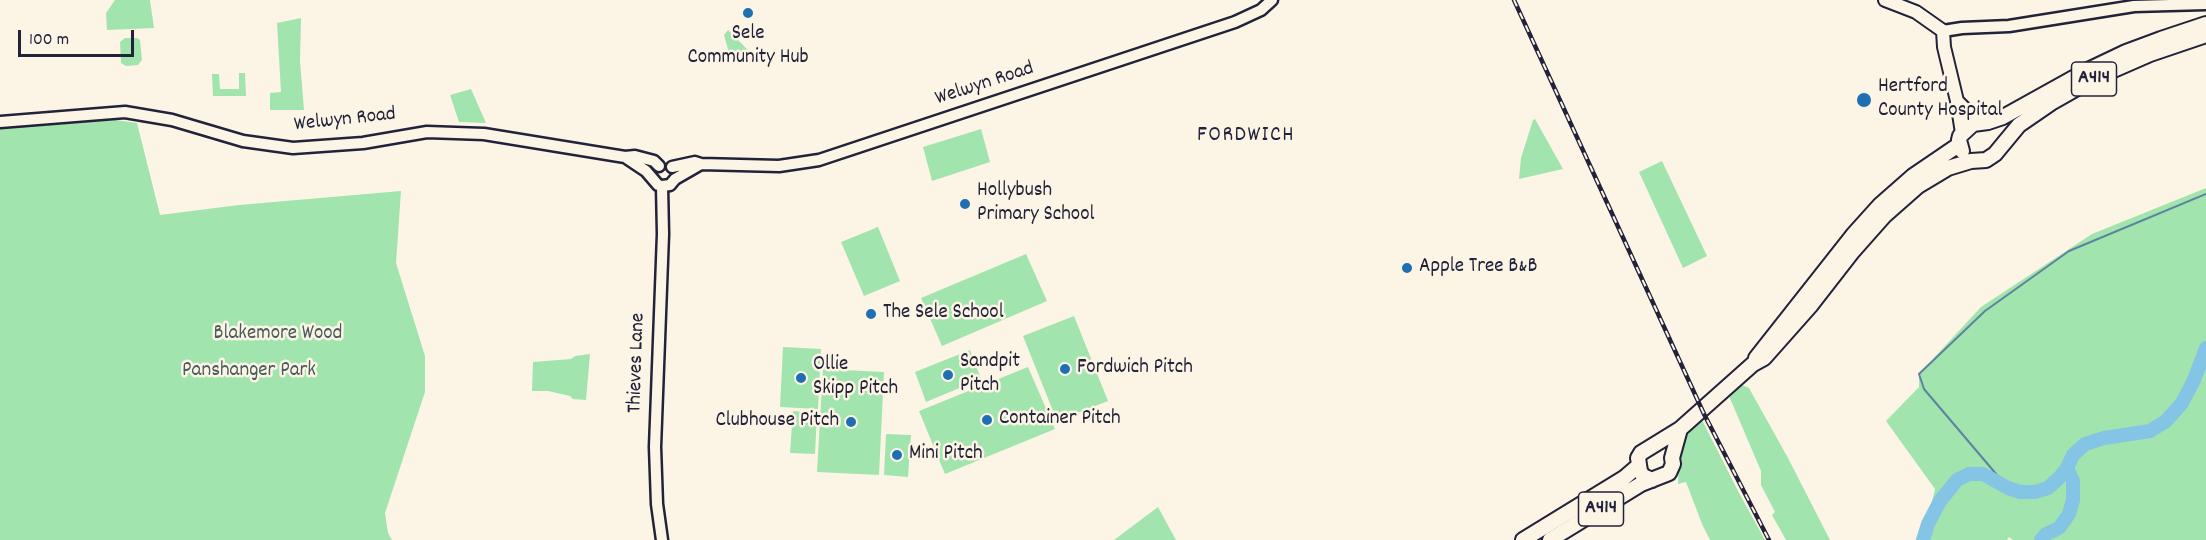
<!DOCTYPE html>
<html>
<head>
<meta charset="utf-8">
<style>
	body { margin:0 }
	#map { position:relative; width:2206px; height:540px; overflow:hidden; background:#fcf5e5; font-family:Dekko,sans-serif }
	canvas { display:block }
	.scale { position:absolute; left:18px; top:30px; width:116px; height:27px; box-sizing:border-box; border:3px solid #22223b; border-top:0; padding-left:8px; font-size:18px; line-height:21px; white-space:nowrap; color:#22223b; -webkit-text-stroke:4px #fcf5e5; paint-order:stroke }
</style>
</head>
<body>
<div id="map">
<canvas width="2206" height="540"></canvas>
<div class="scale">100 m</div>
</div>
<script>
const context = document.querySelector('canvas').getContext('2d');
context.lineJoin = 'round';
function fillPath(path, color) {
  context.fillStyle = color;
  context.fill(path, 'evenodd');
}
function toPath(rows) {
  const path = new Path2D();
  for (const r of rows) {
    path.moveTo(r[0], r[1]);
    for (let i = 2; i < r.length; i += 2) path.lineTo(r[i], r[i + 1]);
  }
  return path;
}
function trace(path, color, width, dash) {
  context.strokeStyle = color;
  context.lineWidth = width;
  context.lineCap = dash ? 'butt' : 'round';
  context.setLineDash(dash || []);
  context.stroke(path);
}
function label(font, color, halo, rows, align = 'center') {
  context.font = font + ' Dekko,sans-serif';
  context.lineWidth = 5;
  context.setLineDash([]);
  context.textBaseline = 'middle';
  context.strokeStyle = halo;
  context.fillStyle = color;
  for (const [text, x, y, turn = 0] of rows) {
    context.save();
    context.translate(x, y);
    context.rotate((+turn || 0) * Math.PI / 180);
    context.textAlign = isNaN(turn) ? turn : align;
    if (halo) context.strokeText(text, 0, 0);
    context.fillText(text, 0, 0);
    context.restore();
  }
}
const green = toPath([
	[115,0,150,0,154,28,107,30,106,13],
	[301,18,300,61,304,110,270,110,270,93,281,92,277,23],
	[728,30,750,52,747,58,735,63,731,60,724,35],
	[125,38,137,38,140,40,142,60,138,65,126,66,121,63,120,42],
	[239,73,245,73,246,96,213,96,212,74,219,74,220,89,239,89],
	[471,89,486,123,459,122,450,95],
	[101,118,137,123,160,215,239,205,401,191,396,263,425,356,425,392,385,513,388,533,392,540,0,540,0,128],
	[1535,119,1563,169,1519,179,1521,158,1533,120],
	[981,129,990,162,932,181,923,147],
	[1662,161,1707,256,1683,268,1639,172],
	[2206,188,2206,540,2013,540,2009,537,2007,540,1923,540,1935,489,1886,421,1919,387,1919,374,1981,307,2092,234],
	[878,227,900,281,864,296,841,242],
	[1026,254,1047,301,942,346,921,298],
	[1074,316,1108,401,1057,421,1023,336],
	[783,347,821,349,818,409,780,407],
	[970,350,981,379,926,402,915,372],
	[590,354,586,400,573,399,570,396,548,391,532,391,533,362,571,359,575,356],
	[1028,367,1055,429,945,474,919,411],
	[823,369,884,372,879,475,817,472],
	[1742,385,1749,388,1788,458,1830,540,1786,540,1772,515,1775,512,1761,485,1761,471,1729,396],
	[793,411,817,413,815,454,790,453],
	[1702,420,1738,491,1765,540,1710,540,1702,524,1686,482,1678,484,1679,458,1683,443,1690,430],
	[886,434,911,435,908,477,884,475],
	[1158,507,1176,540,1114,540]
]);
const stream = toPath([
	[2008,488,1924,389,1919,374,1985,311,2069,251,2206,194]
]);
const river = toPath([
	[1923,540,1928,524,1940,501,1957,480,1969,474,1983,474,2008,488,2020,492,2035,492,2048,488,2059,478,2067,468,2073,455,2085,444,2104,438,2150,431,2166,421,2182,403,2194,380,2206,348],
	[2041,540,2046,534,2059,528,2069,514,2073,500,2073,481,2067,468]
]);
const secondary = toPath([
	[1943,31,1962,28,2009,26,2134,6,2206,4],
	[0,122,125,112,172,120,243,141,293,148,363,143,427,132,484,134,625,157,635,156,654,161,659,166],
	[625,157,646,171,658,185,662,186,670,185,675,179,701,164],
	[672,167,695,162,701,164,779,166,819,160,1235,22,1261,10,1272,0],
	[662,540,657,504,655,447,663,234,662,186]
]);
const primary = toPath([
	[1885,0,1916,12,1943,31,1944,47,1957,101,1962,133],
	[1957,101,1978,122]
]);
const highway = toPath([
	[1962,151,1959,140,1960,136,1973,124,1988,122,2003,117,2084,72,2126,52,2161,39,2206,24],
	[1756,358,1853,235,1880,205,1913,176,1960,144],
	[1652,480,1643,476,1640,471,1638,458,1641,453,1680,429,1753,364,1764,358,1811,305,1853,251,1884,216,1918,186,1948,168,1971,161,1986,160,1995,154,2019,125,2051,103,2095,78,2150,54,2206,35],
	[1523,540,1624,478,1638,466],
	[1550,540,1641,484,1669,473,1673,464,1672,458,1680,429]
]);
const rail = toPath([
	[1514,0,1704,414,1769,540]
]);
const markers = [
	[748,13,6,"#1f6fb2"],
	[1864,100,8,"#1f6fb2"],
	[965,204,6,"#1f6fb2"],
	[1407,268,6,"#1f6fb2"],
	[871,314,6,"#1f6fb2"],
	[1065,369,6,"#1f6fb2"],
	[948,375,6,"#1f6fb2"],
	[801,378,6,"#1f6fb2"],
	[987,420,6,"#1f6fb2"],
	[851,422,6,"#1f6fb2"],
	[897,455,6,"#1f6fb2"]
];
const shields = [
	[2094,79,45],
	[1601,509,45]
];
const shieldNames = [
	["A414",2094,79],
	["A414",1601,509]
];
const poiNames = [
	["Sele",748,35,"center"],
	["Community Hub",748,59,"center"],
	["Hertford",1878,88],
	["County Hospital",1878,112],
	["Hollybush",977,192],
	["Primary School",977,216],
	["Apple Tree B&B",1419,268],
	["The Sele School",883,314],
	["Sandpit",960,363],
	["Pitch",960,387],
	["Ollie",813,366],
	["Skipp Pitch",813,390],
	["Fordwich Pitch",1077,369],
	["Container Pitch",999,420],
	["Clubhouse Pitch",839,422,"right"],
	["Mini Pitch",909,455]
];
const streetNames = [
	["Welwyn Road",985,85,-18],
	["Welwyn Road",345,121,-6],
	["Thieves Lane",638,363,-88]
];
const parkNames = [
	["Blakemore Wood",278,335],
	["Panshanger Park",249,372]
];
const neighbourhoodNames = [
	["FORDWICH",1246,137]
];
fillPath(green, '#a2e4ad');
trace(stream, '#5d83a1', 2);
trace(river, '#84c4e5', 14);
trace(secondary, '#22223b', 15);
trace(primary, '#22223b', 16);
trace(highway, '#22223b', 18);
trace(secondary, '#fcf5e5', 10);
trace(primary, '#fcf5e5', 12);
trace(highway, '#fcf5e5', 14);
trace(rail, '#22223b', 4.5);
trace(rail, '#fcf5e5', 2, [7]);
for (const [x, y, r, color] of markers) {
  const dot = new Path2D();
  dot.arc(x, y, r, 0, 2 * Math.PI);
  context.fillStyle = color;
  context.fill(dot);
  trace(dot, '#fcf5e5', 2);
}
for (const [x, y, w] of shields) {
  const box = new Path2D();
  box.roundRect(x - w / 2, y - 17, w, 34, 4.5);
  context.fillStyle = '#fcf5e5';
  context.fill(box);
  trace(box, '#22223b', 1.5);
}
label('bold 20px', '#22223b', null, shieldNames);
label('21px', '#22223b', '#fcf5e5', poiNames, 'left');
label('21px', '#22223b', '#fcf5e5', streetNames);
label('21px', '#485c5d', '#fcf5e5', parkNames);
context.letterSpacing = '1.5px';
label('22px', '#22223b', '#fcf5e5', neighbourhoodNames);
context.letterSpacing = '0px';
</script>
</body>
</html>
